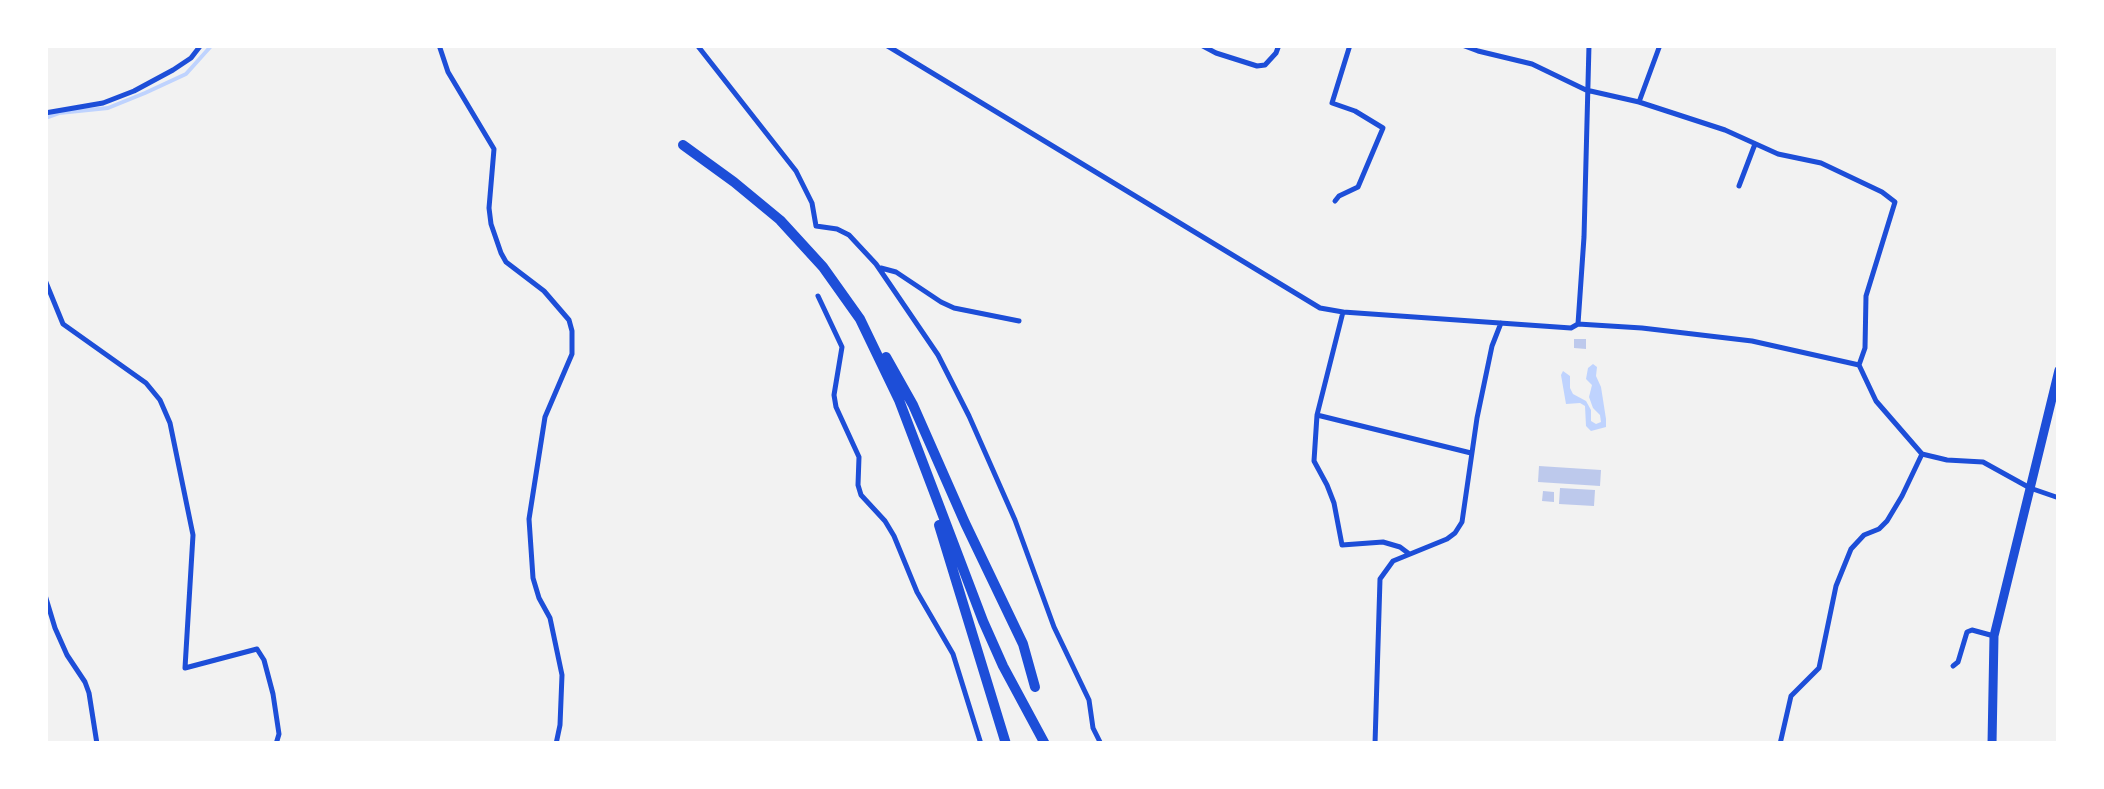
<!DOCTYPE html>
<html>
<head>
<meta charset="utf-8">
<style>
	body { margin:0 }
	#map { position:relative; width:2104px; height:789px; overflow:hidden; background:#f2f2f2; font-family:"Asap Condensed",sans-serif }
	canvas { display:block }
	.frame { position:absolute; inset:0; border:48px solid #fff; pointer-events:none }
</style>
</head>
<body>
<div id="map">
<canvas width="2104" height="789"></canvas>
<div class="frame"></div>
</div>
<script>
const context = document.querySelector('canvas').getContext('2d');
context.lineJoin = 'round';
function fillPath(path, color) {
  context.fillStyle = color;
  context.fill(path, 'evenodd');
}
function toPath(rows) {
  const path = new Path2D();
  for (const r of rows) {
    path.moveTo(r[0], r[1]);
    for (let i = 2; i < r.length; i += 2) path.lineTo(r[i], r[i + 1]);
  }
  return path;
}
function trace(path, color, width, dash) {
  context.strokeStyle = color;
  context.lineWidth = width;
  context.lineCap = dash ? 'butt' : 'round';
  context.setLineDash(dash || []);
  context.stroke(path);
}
const water = toPath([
	[1593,364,1597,367,1596,376,1601,387,1606,419,1606,427,1591,431,1586,426,1585,406,1580,403,1566,404,1561,375,1563,371,1570,376,1570,388,1573,394,1586,401,1591,410,1591,421,1596,424,1601,422,1600,415,1593,408,1589,397,1592,385,1586,379,1588,368]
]);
const stream = toPath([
	[45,118,59,113,108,108,145,93,186,74,212,45]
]);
const building = toPath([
	[1574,339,1586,339,1586,349,1574,348],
	[1539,466,1601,470,1600,486,1538,482],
	[1560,488,1595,490,1594,506,1559,504],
	[1543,491,1554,492,1554,502,1542,501]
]);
const minor = toPath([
	[439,45,448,72,494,149,489,208,491,224,501,253,506,262,544,291,569,320,572,331,572,354,545,417,529,519,533,578,539,598,550,618,562,675,560,725,556,744],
	[697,45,796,171,812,203,816,226,837,229,849,235,876,264,938,355,969,416,1015,520,1054,627,1089,700,1093,728,1101,744],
	[886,45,1320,308,1343,312,1571,328,1578,324,1642,328,1752,341,1859,365],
	[1201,45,1216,53,1257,66,1265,65,1276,53,1279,45],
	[1462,45,1478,51,1532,64,1586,90,1639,102,1725,130,1778,154,1821,163,1882,192,1895,202,1866,296,1865,348,1859,365,1876,401,1922,454,1947,460,1983,462,2030,488,2059,498],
	[1639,102,1660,45],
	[45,113,103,103,134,91,173,70,191,58,201,45],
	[1739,186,1755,144],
	[1335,201,1339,196,1358,187,1383,128,1355,111,1332,103,1350,45],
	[881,268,896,272,941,302,954,308,1019,321],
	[45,280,63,324,146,383,160,400,170,423,193,535,185,668,257,649,264,660,273,694,279,734,276,744],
	[818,296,842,347,834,395,836,407,859,457,858,485,861,495,885,521,894,536,917,592,953,654,981,744],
	[1343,312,1317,415,1314,461,1327,485,1334,503,1342,545,1383,542,1400,547,1408,553],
	[1578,324,1584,237,1589,45],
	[1317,415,1471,453],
	[45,595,55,628,67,655,85,682,89,693,97,744],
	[1953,666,1958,662,1967,632,1972,630,1994,636],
	[1375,744,1380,579,1393,561,1447,539,1455,533,1462,522,1477,418,1492,346,1501,323],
	[1780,744,1791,696,1819,668,1836,586,1851,549,1864,535,1879,529,1887,521,1902,496,1922,454]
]);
const primary = toPath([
	[1992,744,1994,636,2059,370]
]);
const motorway = toPath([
	[683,145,734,182,780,220,823,267,860,319,899,400,983,621,1003,666,1045,744],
	[886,357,913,405,965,523,1023,644,1035,687],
	[939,525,1006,744]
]);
fillPath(water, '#bfd3fe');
trace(stream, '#bfd3fe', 4);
fillPath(building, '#bdc9ec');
trace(minor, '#1d4ed8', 5);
trace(primary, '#1d4ed8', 9);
trace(motorway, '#1d4ed8', 10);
</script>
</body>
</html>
